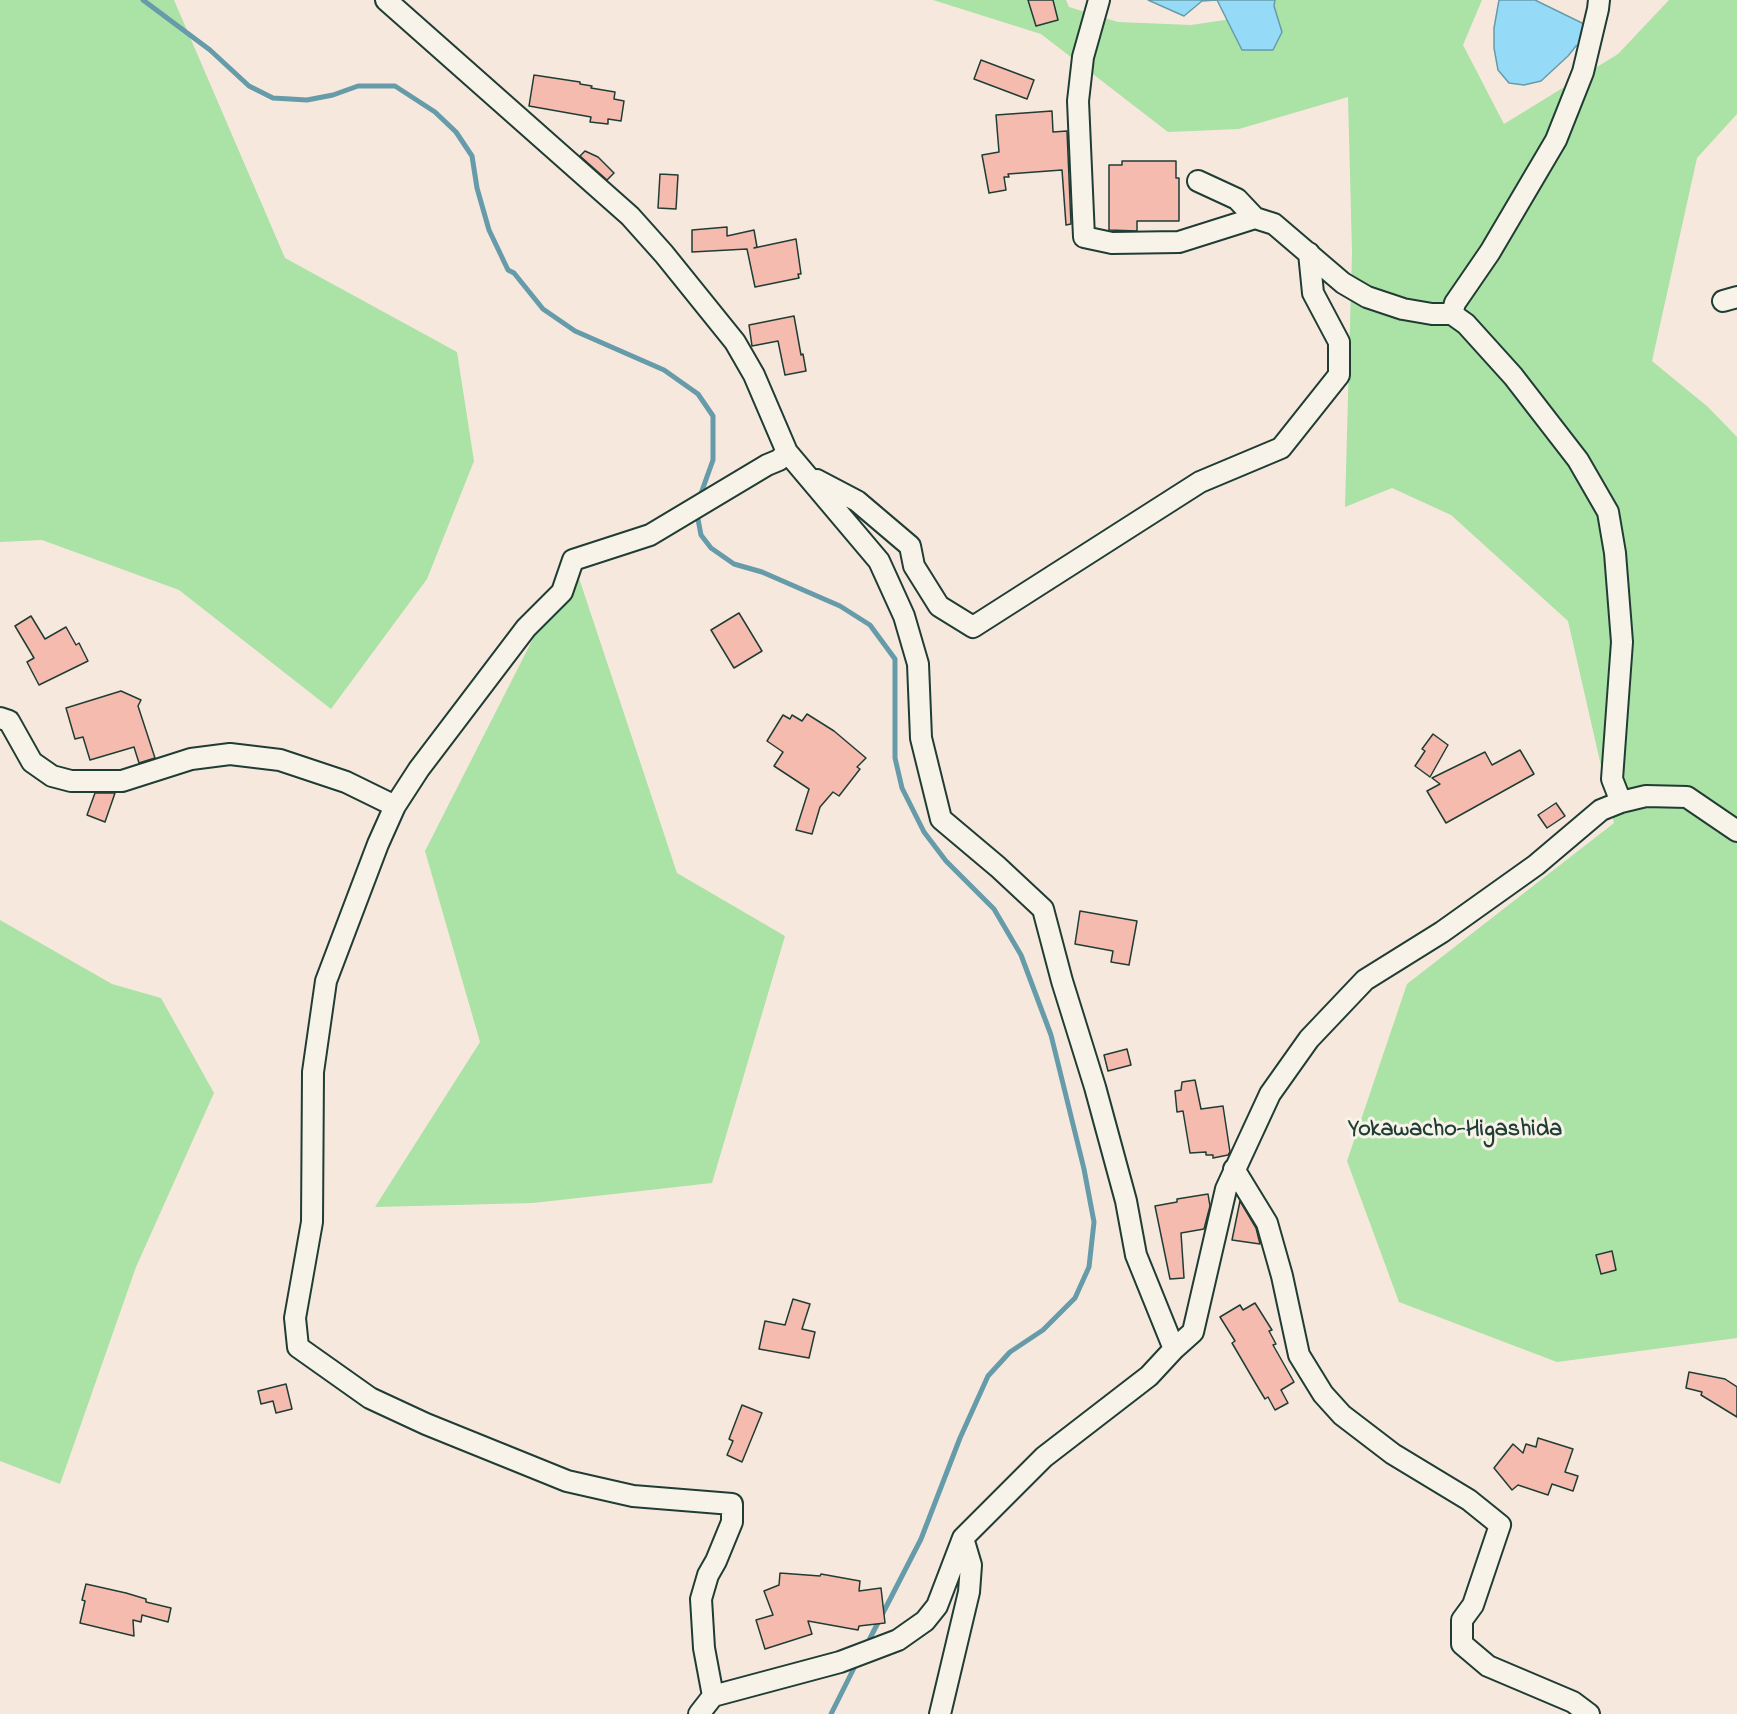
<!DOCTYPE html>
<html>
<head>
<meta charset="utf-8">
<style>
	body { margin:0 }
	canvas { display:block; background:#f7e8dd }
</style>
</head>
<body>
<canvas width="1737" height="1714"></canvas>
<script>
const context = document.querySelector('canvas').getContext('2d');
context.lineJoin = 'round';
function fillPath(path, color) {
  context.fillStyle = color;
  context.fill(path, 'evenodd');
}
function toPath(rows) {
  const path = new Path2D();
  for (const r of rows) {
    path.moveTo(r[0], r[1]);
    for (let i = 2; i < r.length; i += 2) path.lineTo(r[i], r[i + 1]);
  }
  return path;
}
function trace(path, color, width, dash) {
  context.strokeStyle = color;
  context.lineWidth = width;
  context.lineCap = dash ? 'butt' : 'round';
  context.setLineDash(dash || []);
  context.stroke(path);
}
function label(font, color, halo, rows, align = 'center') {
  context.font = font + ' "Indie Flower",sans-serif';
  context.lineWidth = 6;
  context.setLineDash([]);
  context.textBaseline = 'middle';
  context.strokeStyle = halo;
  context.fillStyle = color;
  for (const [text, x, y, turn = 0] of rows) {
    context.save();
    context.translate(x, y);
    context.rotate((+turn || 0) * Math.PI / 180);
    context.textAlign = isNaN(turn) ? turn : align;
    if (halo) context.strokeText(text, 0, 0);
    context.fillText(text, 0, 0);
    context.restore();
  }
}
const green = toPath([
	[0,0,174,0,285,258,457,352,474,461,427,579,331,709,179,590,42,540,0,542],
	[933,0,1066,0,1069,7,1118,22,1191,25,1238,18,1245,0,1482,0,1463,45,1504,124,1618,54,1669,0,1737,0,1737,114,1697,158,1652,361,1708,407,1737,437,1737,1338,1557,1362,1399,1302,1347,1161,1407,984,1614,823,1568,621,1451,515,1392,488,1345,507,1352,252,1348,97,1239,129,1168,132,1041,34],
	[573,560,677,873,785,936,712,1183,533,1203,375,1207,480,1042,425,851],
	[0,920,112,984,161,998,214,1093,136,1267,60,1484,0,1461]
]);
const water = toPath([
	[1148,0,1275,0,1274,6,1282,32,1273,50,1242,50,1217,0,1202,1,1184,16,1148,0],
	[1499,0,1535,0,1582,23,1588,32,1583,44,1576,46,1568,56,1541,81,1524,85,1509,83,1498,70,1494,48,1494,28,1499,0]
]);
const stream = toPath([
	[143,0,210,50,249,86,273,98,307,100,333,95,358,86,395,86,435,112,456,132,472,156,477,188,489,230,508,270,514,273,543,309,575,331,664,370,698,394,713,416,713,460,699,499],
	[697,514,701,535,711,548,734,564,762,572,840,606,870,625,895,659,895,758,902,788,924,832,946,861,994,909,1021,955,1051,1035,1084,1169,1094,1222,1089,1267,1075,1298,1043,1330,1010,1352,988,1376,960,1438,921,1539,866,1646],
	[831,1714,857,1662]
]);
const building = toPath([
	[1028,0,1053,0,1058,20,1036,26,1028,0],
	[981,60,1034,80,1027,99,974,79,981,60],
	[534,75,580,82,580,84,592,86,591,88,615,92,614,99,624,101,621,121,608,119,608,124,590,122,591,117,529,106,534,75],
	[1052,111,1053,132,1067,131,1071,224,1066,225,1062,170,1008,174,1009,177,1004,177,1006,190,989,193,982,155,999,152,996,115,1052,111],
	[585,151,598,157,614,173,607,180,580,156,585,151],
	[1122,161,1176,161,1176,178,1179,178,1179,221,1137,221,1137,231,1109,230,1109,165,1122,165,1122,161],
	[660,174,678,175,676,209,658,208,660,174],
	[727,227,727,236,754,230,757,247,754,248,796,239,801,274,798,274,799,278,755,287,747,249,692,252,692,230,727,227],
	[794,316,801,355,803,354,806,371,785,375,778,341,752,346,749,325,794,316],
	[739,613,762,651,734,668,711,630,739,613],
	[31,616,45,639,66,627,76,645,79,643,88,661,39,685,27,662,34,658,15,626,31,616],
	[121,691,141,700,138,706,155,758,139,763,134,747,90,760,83,737,75,739,66,708,121,691],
	[807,714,834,731,866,758,857,767,860,769,839,796,833,792,820,807,812,834,796,830,809,789,774,766,783,752,767,741,783,715,790,719,792,715,802,721,807,714],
	[1433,734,1448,745,1430,777,1415,766,1425,751,1422,749,1433,734],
	[1520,750,1534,774,1446,823,1427,791,1440,784,1432,778,1485,752,1492,765,1520,750],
	[95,793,115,793,105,822,87,815,95,793],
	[1556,803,1565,816,1547,828,1538,815,1556,803],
	[1080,911,1137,921,1129,965,1111,962,1113,951,1075,944,1080,911],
	[1127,1049,1131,1065,1108,1071,1104,1055,1127,1049],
	[1195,1080,1201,1109,1223,1106,1230,1152,1228,1155,1213,1158,1213,1155,1206,1155,1206,1152,1190,1153,1183,1111,1177,1112,1175,1091,1181,1090,1182,1082,1195,1080],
	[1208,1194,1210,1206,1204,1229,1181,1233,1184,1278,1170,1279,1155,1206,1177,1202,1177,1199,1208,1194],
	[1240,1201,1256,1228,1260,1244,1232,1240,1240,1201],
	[1612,1251,1616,1270,1601,1274,1596,1255,1612,1251],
	[793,1299,810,1304,802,1329,815,1332,809,1358,759,1349,765,1321,785,1325,793,1299],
	[1255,1303,1272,1330,1269,1331,1276,1344,1273,1345,1294,1382,1281,1390,1288,1403,1275,1410,1268,1397,1265,1399,1256,1384,1232,1343,1235,1341,1220,1317,1240,1305,1243,1310,1255,1303],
	[1689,1372,1725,1379,1737,1387,1737,1417,1701,1395,1702,1392,1686,1388,1689,1372],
	[286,1384,292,1409,276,1413,273,1401,261,1404,258,1391,286,1384],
	[742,1405,762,1413,742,1462,727,1455,733,1441,729,1439,742,1405],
	[1538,1438,1573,1449,1565,1472,1578,1476,1573,1491,1552,1484,1548,1495,1518,1485,1512,1490,1494,1468,1513,1444,1523,1453,1526,1444,1536,1447,1538,1438],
	[780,1573,820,1576,821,1574,860,1581,859,1591,881,1588,885,1623,859,1626,858,1630,808,1621,812,1634,765,1649,756,1620,773,1615,764,1591,779,1585,780,1573],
	[86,1584,126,1593,146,1599,146,1602,171,1608,168,1622,142,1615,141,1622,133,1620,134,1636,80,1623,85,1601,82,1600,86,1584]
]);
const minor = toPath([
	[386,0,630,216,664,254,735,342,754,375,787,452,879,561,904,616,918,664,921,738,941,819,998,867,1043,909,1062,981,1095,1087,1126,1201,1136,1255,1174,1349],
	[1099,0,1083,57,1078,101,1084,237,1112,243,1179,242,1255,218,1274,224,1343,283,1367,297,1403,309,1432,314,1452,314,1466,324,1513,376,1578,460,1608,512,1615,553,1622,642,1612,779,1621,802],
	[1198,181,1237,199,1255,218],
	[1723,301,1737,297],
	[1452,314,1455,303,1490,252,1556,140,1583,72,1598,9,1599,0],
	[817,480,857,501,910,546,914,566,939,606,973,627,1200,482,1281,448,1339,375,1339,342,1313,293,1309,253],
	[0,718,9,721,32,762,52,776,71,781,122,781,191,759,230,754,280,760,346,782,395,806],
	[1234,1169,1267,1223,1282,1276,1299,1355,1323,1394,1342,1415,1393,1454,1469,1500,1500,1525,1473,1605,1462,1620,1462,1644,1488,1666,1573,1702,1589,1714],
	[713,1696,704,1648,701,1599,708,1575,716,1561,732,1522,732,1504,633,1496,567,1481,426,1424,370,1398,298,1347,295,1318,312,1222,313,1072,326,981,378,844,395,806,419,769,526,628,562,592,573,560,650,535,767,465,779,460,787,452],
	[699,1714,713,1696,840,1662,898,1640,925,1621,937,1606,963,1538,1044,1457,1149,1376,1174,1349,1193,1332,1226,1189,1270,1094,1309,1039,1365,980,1442,932,1536,865,1601,810,1621,802,1646,796,1687,797,1737,831],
	[940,1714,969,1592,971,1565,963,1538]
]);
const quarterNames = [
	["Yokawacho-Higashida",1455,1131]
];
fillPath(green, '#abe2a6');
fillPath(water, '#95dbf7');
trace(water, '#669ca9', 1.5);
trace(stream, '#669ca9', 5);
fillPath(building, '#f5bbaf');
trace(building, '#1f3d34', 1.5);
trace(minor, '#1f3d34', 24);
trace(minor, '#f7f3e8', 20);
label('bold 24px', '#1f3d34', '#f7f3e8', quarterNames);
</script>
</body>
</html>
